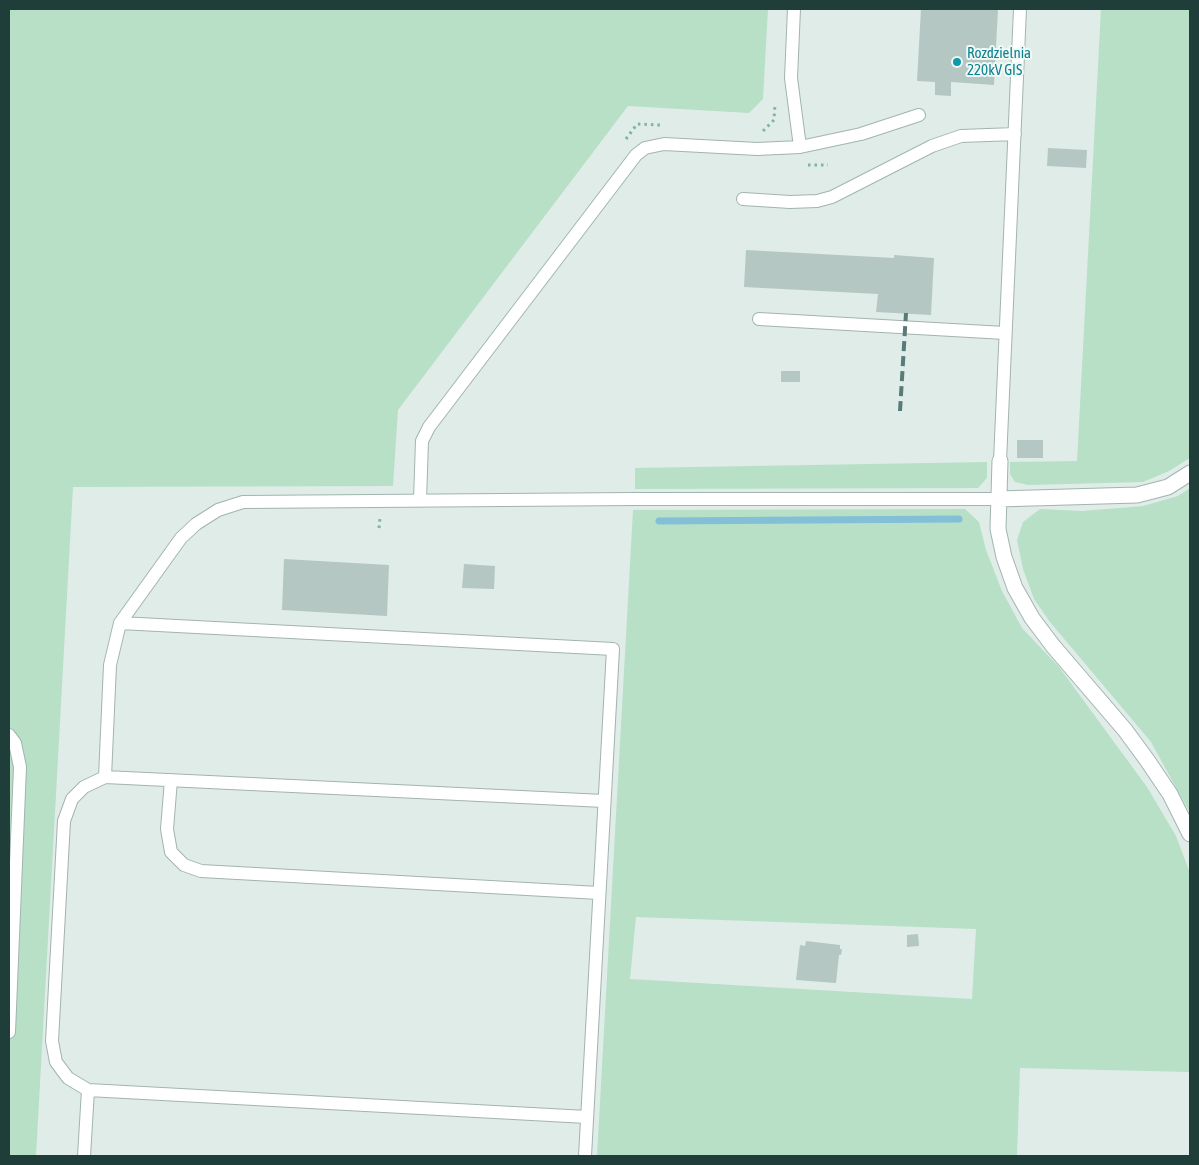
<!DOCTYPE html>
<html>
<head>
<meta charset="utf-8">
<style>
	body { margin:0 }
	#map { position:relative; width:1199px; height:1165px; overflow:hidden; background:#e0ece8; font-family:"Asap Condensed",sans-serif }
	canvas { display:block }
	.frame { position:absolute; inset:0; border:10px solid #1f3e3a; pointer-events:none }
</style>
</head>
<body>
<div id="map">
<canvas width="1199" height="1165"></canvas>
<div class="frame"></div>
</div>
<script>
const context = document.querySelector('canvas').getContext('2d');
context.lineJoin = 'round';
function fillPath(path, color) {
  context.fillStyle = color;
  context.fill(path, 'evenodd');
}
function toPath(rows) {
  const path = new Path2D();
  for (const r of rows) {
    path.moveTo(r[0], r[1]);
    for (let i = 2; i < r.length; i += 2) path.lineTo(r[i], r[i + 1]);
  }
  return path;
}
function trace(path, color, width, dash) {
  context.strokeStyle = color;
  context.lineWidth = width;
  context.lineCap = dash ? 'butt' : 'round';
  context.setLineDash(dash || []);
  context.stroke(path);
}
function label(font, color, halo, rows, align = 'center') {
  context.font = font + ' "Asap Condensed",sans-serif';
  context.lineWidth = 4;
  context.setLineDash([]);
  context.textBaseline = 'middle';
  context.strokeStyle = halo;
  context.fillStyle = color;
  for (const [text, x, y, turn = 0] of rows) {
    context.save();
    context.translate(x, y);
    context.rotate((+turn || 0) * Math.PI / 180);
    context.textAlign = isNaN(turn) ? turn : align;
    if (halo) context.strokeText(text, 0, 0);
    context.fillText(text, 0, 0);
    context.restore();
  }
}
const green = toPath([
	[9,9,768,9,763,99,749,113,628,106,398,410,393,486,73,487,36,1156,9,1156],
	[1101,9,1190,9,1190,458,1169,471,1143,482,1028,485,1015,482,1010,474,1010,462,1077,461],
	[987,462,987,478,978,488,635,489,635,468],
	[1190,488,1190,813,1151,742,1050,622,1034,599,1023,569,1017,540,1023,522,1040,509,1082,511,1143,506,1178,496],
	[965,509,979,522,986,550,1002,591,1022,628,1059,667,1147,787,1176,836,1190,873,1190,1072,1020,1068,1017,1156,597,1156,633,510],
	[636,917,976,929,972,999,630,979]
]);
const stream = toPath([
	[659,521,959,519]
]);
const building = toPath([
	[921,9,998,9,994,85,951,82,951,96,935,95,935,82,917,81],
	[1048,148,1087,150,1086,168,1047,166],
	[746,250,894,258,894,255,934,258,931,315,876,312,878,294,744,287],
	[781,371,800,371,800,382,781,382],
	[1017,440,1043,440,1043,458,1017,458],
	[284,559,389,565,387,616,282,610],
	[464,564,495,566,494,589,462,588],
	[918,934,919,946,907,947,907,935],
	[806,941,840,945,840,949,842,949,841,955,839,955,836,983,796,980,800,945,805,946]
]);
const path = toPath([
	[763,131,774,120,775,104],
	[626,139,637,124,660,125],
	[808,165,828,165],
	[379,528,380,518]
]);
const lane = toPath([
	[794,9,791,78,800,147],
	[743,199,790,202,817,201,832,197,932,146,961,136,1015,134],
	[759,319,1005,333],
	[1000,461,1020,9],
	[420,500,422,441,429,427,636,155,645,148,664,144,757,149,800,147,861,134,919,115],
	[120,623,613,649,585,1156],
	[9,735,15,743,20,767,9,1032],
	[105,777,604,801],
	[171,780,167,829,171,852,184,865,201,871,599,893],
	[88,1090,587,1117],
	[84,1156,88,1090,68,1078,56,1062,52,1041,64,821,72,799,84,787,105,777,110,665,120,623,181,538,196,524,218,510,243,502,634,499,998,499]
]);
const street = toPath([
	[1000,461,998,529,1004,557,1015,588,1032,618,1053,646,1125,730,1147,760,1170,794,1190,834],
	[998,499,1137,495,1168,487,1190,473]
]);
const rail = toPath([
	[900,411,906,313]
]);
const markers = [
	[957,62,5,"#0f9aa8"]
];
const cultureNames = [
	["Rozdzielnia",967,53],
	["220kV GIS",967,70]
];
fillPath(green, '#b7e0c7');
trace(stream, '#83bfd7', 7);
fillPath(building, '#b5c7c2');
trace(lane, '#a2b4b0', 14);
trace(street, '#a2b4b0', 17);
trace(path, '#7db3a9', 3, [2.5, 4]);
trace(lane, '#fff', 12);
trace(street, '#fff', 15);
trace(rail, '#597a76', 4, [10, 5]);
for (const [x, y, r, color] of markers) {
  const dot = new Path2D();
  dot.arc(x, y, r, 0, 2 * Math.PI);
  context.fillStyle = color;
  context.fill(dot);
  trace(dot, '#f1f9f6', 2);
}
label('15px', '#0d838f', '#f1f9f6', cultureNames, 'left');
</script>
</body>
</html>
